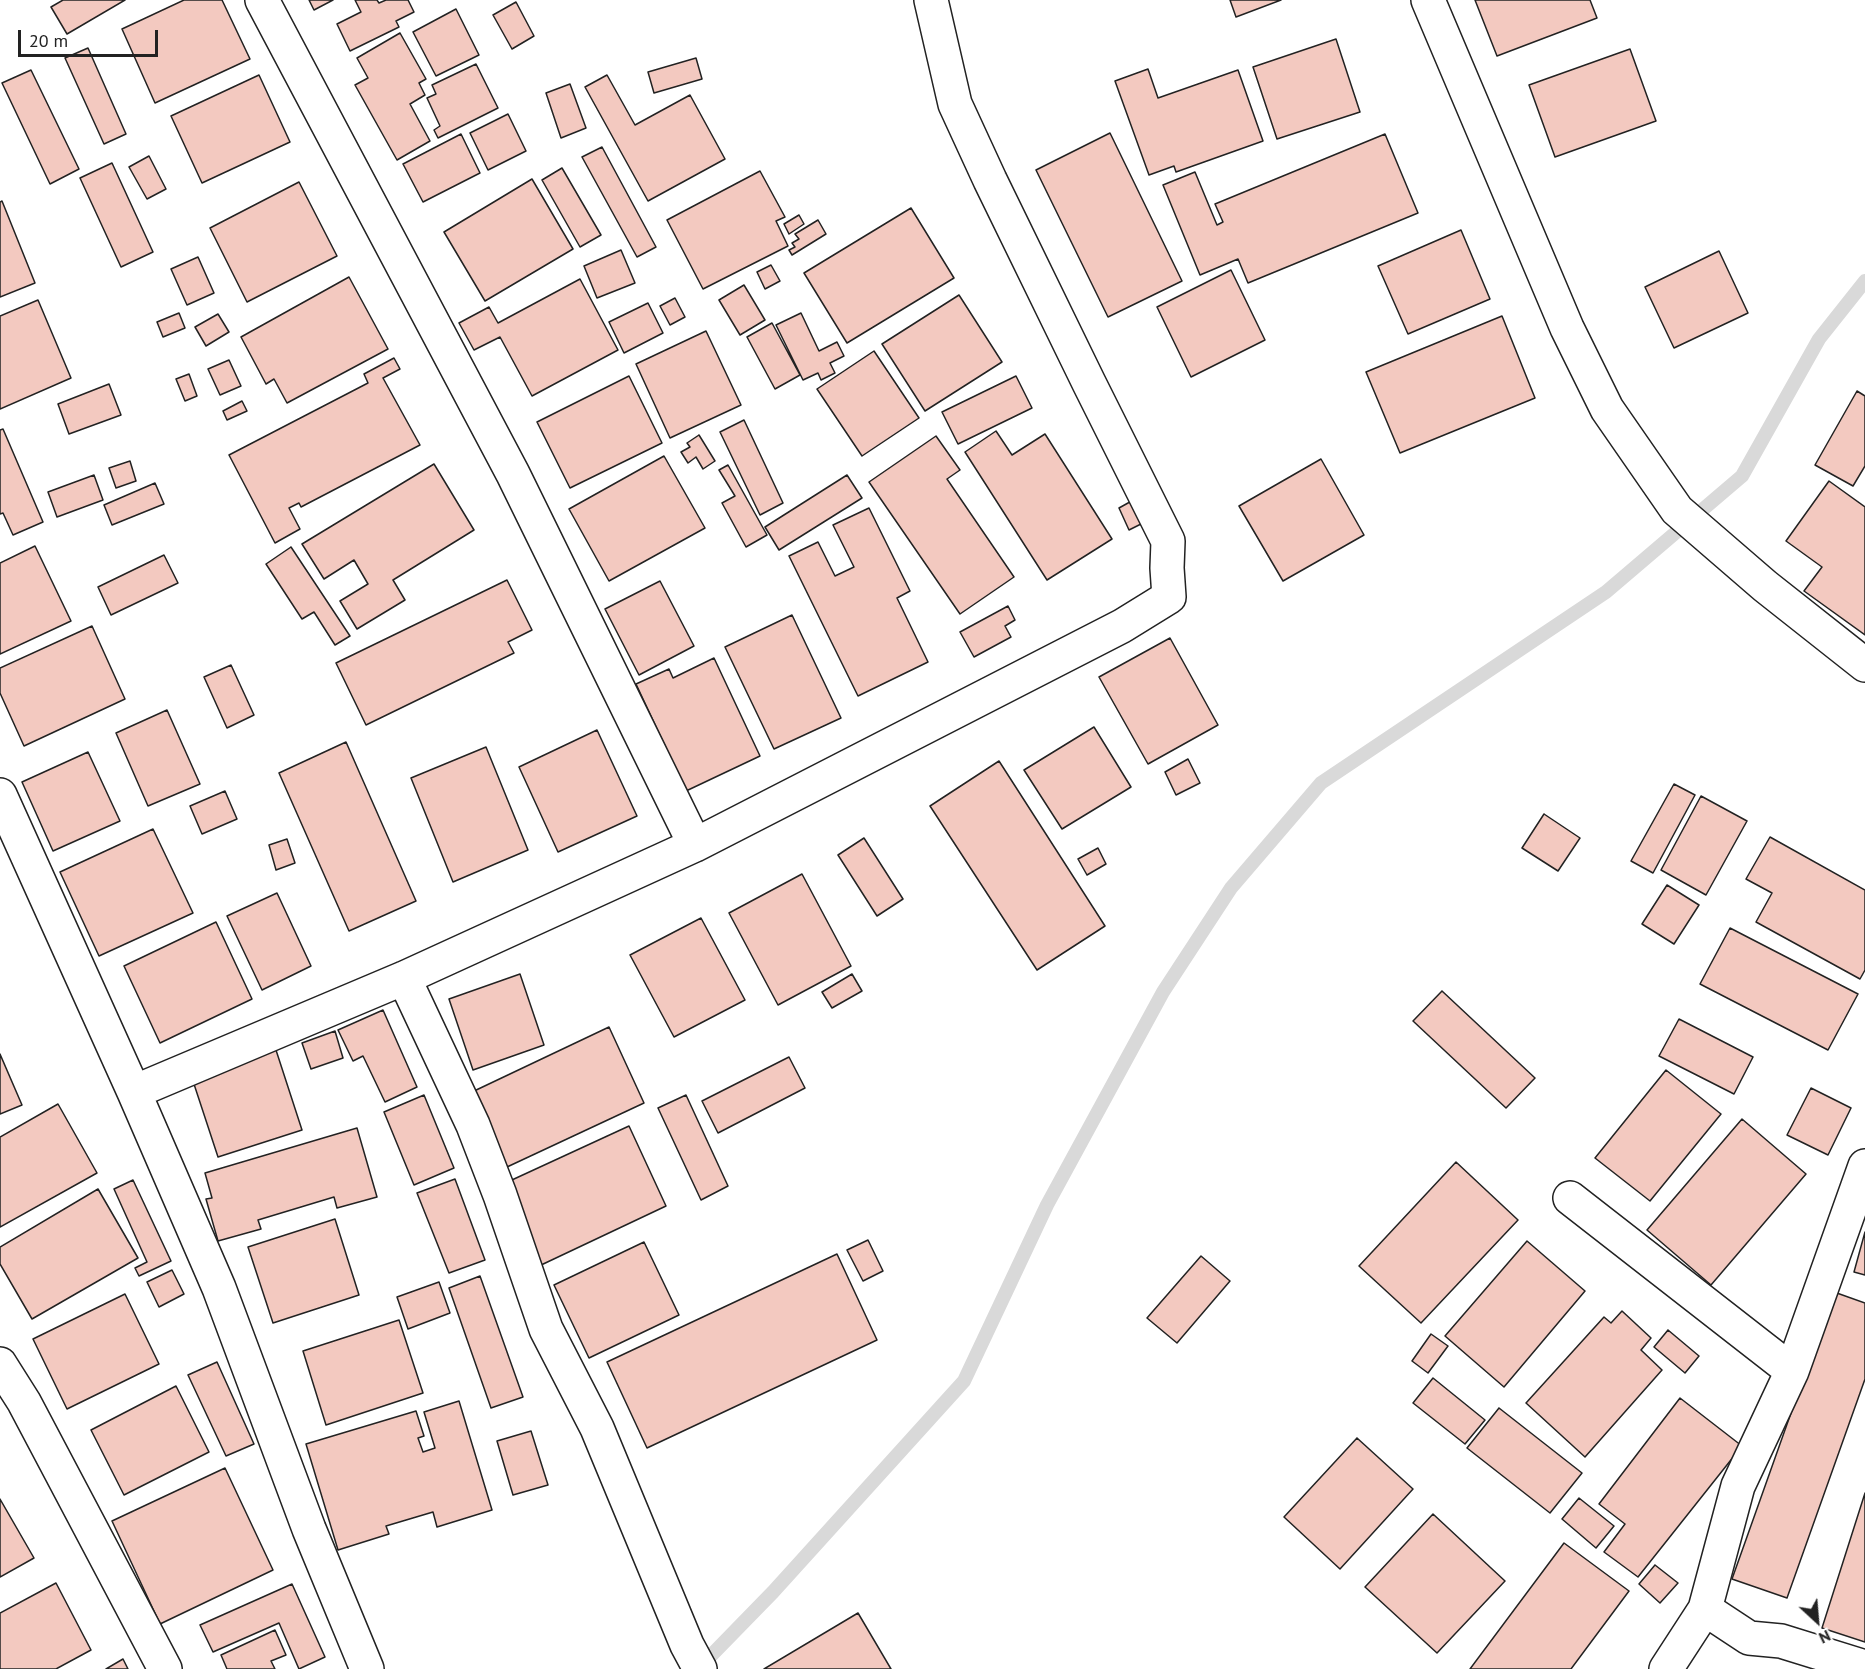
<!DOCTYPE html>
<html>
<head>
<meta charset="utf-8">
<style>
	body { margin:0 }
	#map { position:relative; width:1865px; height:1669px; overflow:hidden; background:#fff; font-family:"PT Sans",sans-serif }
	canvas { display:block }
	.north { position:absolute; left:1787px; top:1591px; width:60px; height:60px; -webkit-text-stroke:4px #fff; paint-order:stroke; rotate:154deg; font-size:16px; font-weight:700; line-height:24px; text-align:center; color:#222 }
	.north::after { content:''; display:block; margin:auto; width:21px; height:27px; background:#222; clip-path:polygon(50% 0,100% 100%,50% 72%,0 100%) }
	.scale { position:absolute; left:18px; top:30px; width:140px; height:27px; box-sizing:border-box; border:3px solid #222; border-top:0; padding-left:8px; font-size:18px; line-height:21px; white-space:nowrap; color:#222; -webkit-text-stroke:4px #fff; paint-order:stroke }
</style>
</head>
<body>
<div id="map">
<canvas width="1865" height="1669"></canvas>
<div class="north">N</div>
<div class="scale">20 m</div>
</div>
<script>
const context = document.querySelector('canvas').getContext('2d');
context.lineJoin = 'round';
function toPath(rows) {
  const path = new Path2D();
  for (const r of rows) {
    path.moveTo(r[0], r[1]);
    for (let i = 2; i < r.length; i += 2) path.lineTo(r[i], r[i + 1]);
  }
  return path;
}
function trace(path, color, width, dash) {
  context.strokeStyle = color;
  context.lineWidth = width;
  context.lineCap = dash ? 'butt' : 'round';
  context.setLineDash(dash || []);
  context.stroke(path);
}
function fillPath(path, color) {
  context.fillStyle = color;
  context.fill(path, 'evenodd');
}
const stream = toPath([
	[699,1668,773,1592,964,1381,1047,1205,1163,992,1231,888,1321,783,1606,592,1742,476,1819,339,1865,281]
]);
const building = toPath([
	[63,0,125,0,67,34,51,7,63,0],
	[184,0,222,0,250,59,155,103,122,29,184,0],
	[309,0,333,0,314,10,309,0],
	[355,0,377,0,379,3,386,0,408,0,414,12,396,21,399,27,350,51,337,24,361,12,355,0],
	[1230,0,1281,0,1236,17,1230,0],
	[1475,0,1590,0,1597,18,1497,56,1475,0],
	[516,2,534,36,512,49,493,15,516,2],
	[456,9,479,55,436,76,413,32,456,9],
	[400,33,426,79,419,83,425,95,410,104,430,141,397,160,355,85,368,78,357,58,400,33],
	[1336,39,1360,112,1277,139,1253,67,1336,39],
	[88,48,126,134,104,144,65,58,88,48],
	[1630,49,1656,121,1555,157,1529,85,1630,49],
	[696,58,702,79,654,93,648,72,696,58],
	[476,64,498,108,438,138,434,130,440,126,427,98,436,94,432,85,476,64],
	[1148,69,1158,98,1238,70,1263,141,1176,172,1174,166,1149,175,1115,81,1148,69],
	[31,70,79,169,50,184,2,83,31,70],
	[259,75,290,142,202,183,171,116,259,75],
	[607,75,635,125,690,95,725,159,648,201,585,87,607,75],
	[570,84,586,128,561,138,546,93,570,84],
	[508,114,526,151,488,170,470,133,508,114],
	[1110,133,1182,281,1108,317,1036,170,1110,133],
	[461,134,480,173,423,202,403,164,461,134],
	[1385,134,1418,213,1248,283,1238,259,1200,275,1163,185,1195,172,1217,225,1223,222,1215,204,1385,134],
	[602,147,656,247,637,257,582,157,602,147],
	[149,156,166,189,147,199,129,167,149,156],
	[112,163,153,252,121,267,80,178,112,163],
	[562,168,601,235,580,247,542,180,562,168],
	[760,171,785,217,776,221,788,246,703,289,667,220,760,171],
	[532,179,573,249,485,301,444,232,532,179],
	[299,182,337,256,247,302,210,228,299,182],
	[2,201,35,283,0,297,0,202,2,201],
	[911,208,954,278,847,343,804,273,911,208],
	[799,215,804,224,789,234,784,224,799,215],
	[818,220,826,234,792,255,789,250,795,247,792,243,799,239,795,234,818,220],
	[1461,230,1490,299,1408,334,1378,266,1461,230],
	[621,250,635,283,597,298,584,266,621,250],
	[1719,251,1748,313,1674,348,1645,287,1719,251],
	[198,257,214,293,187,305,171,269,198,257],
	[771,265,780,281,765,289,757,272,771,265],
	[1231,270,1265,340,1191,377,1157,307,1231,270],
	[349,277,388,349,287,403,274,379,266,384,241,337,349,277],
	[580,279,618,350,532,396,500,337,474,350,459,323,489,307,498,323,580,279],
	[744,285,765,320,740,335,719,300,744,285],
	[959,295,1002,362,925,411,882,344,959,295],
	[675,298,685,317,670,325,660,306,675,298],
	[38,300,71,378,0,409,0,316,38,300],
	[648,303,663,333,624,353,609,322,648,303],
	[179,313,185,328,163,337,157,322,179,313],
	[801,313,819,351,837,342,844,356,830,363,835,373,821,380,818,373,803,380,776,325,801,313],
	[218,314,229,332,206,346,195,327,218,314],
	[1502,316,1535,398,1400,453,1366,372,1502,316],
	[772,323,800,375,775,389,747,337,772,323],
	[706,331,741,405,670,438,636,364,706,331],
	[874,351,919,418,862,456,817,389,874,351],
	[394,358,400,369,383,378,420,445,301,507,299,503,289,508,300,529,275,543,229,455,368,383,364,374,394,358],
	[229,360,241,386,220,395,208,369,229,360],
	[189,374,197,396,185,401,176,379,189,374],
	[629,376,662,443,570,488,537,422,629,376],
	[1016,376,1032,408,958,444,942,412,1016,376],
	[109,384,121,415,69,434,58,404,109,384],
	[1857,391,1865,396,1865,466,1853,486,1815,465,1857,391],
	[242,401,247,411,227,420,223,411,242,401],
	[744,420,783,503,760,515,720,432,744,420],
	[3,429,43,522,13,535,3,513,0,514,0,430,3,429],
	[996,431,1012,455,1045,434,1112,539,1047,580,965,452,996,431],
	[699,435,715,461,703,469,696,457,688,463,681,452,690,447,687,443,699,435],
	[936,436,960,470,947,479,1014,577,960,614,869,482,936,436],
	[664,456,705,528,609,581,569,509,664,456],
	[1321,459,1364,535,1283,581,1239,506,1321,459],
	[130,461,136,481,116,488,109,468,130,461],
	[434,464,474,530,393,580,405,600,357,629,340,601,368,584,354,560,324,579,302,544,434,464],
	[728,465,767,535,746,547,722,503,735,496,719,470,728,465],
	[94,475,103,500,57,517,48,492,94,475],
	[847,475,862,498,779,550,765,527,847,475],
	[1829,481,1865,507,1865,635,1804,591,1822,567,1786,541,1829,481],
	[155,483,164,504,112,525,104,505,155,483],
	[1137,498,1141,524,1129,530,1119,508,1137,498],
	[869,508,910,591,897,598,928,662,858,696,789,556,818,542,835,576,854,567,833,525,869,508],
	[35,546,71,621,0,654,0,563,35,546],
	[291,547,350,636,335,645,314,612,302,619,266,564,291,547],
	[164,555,178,583,111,615,98,587,164,555],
	[507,580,532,630,508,642,514,653,366,725,336,663,507,580],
	[660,581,694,646,639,675,605,609,660,581],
	[1008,606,1015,620,1005,626,1011,637,974,657,960,632,1008,606],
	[792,615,841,718,774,749,725,647,792,615],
	[92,626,125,699,24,746,0,693,0,668,92,626],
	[1170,638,1218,725,1148,764,1099,677,1170,638],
	[714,658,760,756,686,791,636,684,669,669,673,678,714,658],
	[231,665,254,715,227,728,204,677,231,665],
	[167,710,200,784,148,806,116,733,167,710],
	[1094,727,1131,787,1062,829,1024,770,1094,727],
	[597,730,637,816,558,852,519,767,597,730],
	[346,742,416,901,349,931,279,773,346,742],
	[486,747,528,850,453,882,411,778,486,747],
	[88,752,120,821,53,851,22,782,88,752],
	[1188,759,1200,783,1176,795,1165,772,1188,759],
	[999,761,1105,926,1037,970,930,806,999,761],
	[1674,784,1695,795,1653,873,1631,861,1674,784],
	[225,791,237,819,202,834,190,806,225,791],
	[1701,796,1747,821,1706,895,1661,870,1701,796],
	[1544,814,1580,838,1558,871,1522,848,1544,814],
	[153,829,193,913,99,956,60,872,153,829],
	[1770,837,1865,890,1865,970,1860,979,1756,922,1772,893,1746,879,1770,837],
	[864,838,903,899,877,916,838,855,864,838],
	[287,839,295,863,276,870,269,845,287,839],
	[1098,848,1106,864,1087,875,1078,859,1098,848],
	[802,874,851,966,778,1005,729,913,802,874],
	[1667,885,1699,905,1674,944,1642,924,1667,885],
	[277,893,311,966,262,990,227,916,277,893],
	[701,918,745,1000,674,1037,630,955,701,918],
	[216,922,252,999,160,1043,124,966,216,922],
	[1730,928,1858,994,1828,1050,1700,984,1730,928],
	[520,974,544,1045,473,1070,449,999,520,974],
	[852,974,862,991,832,1008,822,992,852,974],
	[1442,991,1535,1078,1506,1108,1413,1021,1442,991],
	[383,1010,417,1087,385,1102,363,1056,353,1061,338,1030,383,1010],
	[1679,1019,1753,1057,1734,1094,1659,1056,1679,1019],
	[609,1027,644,1103,507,1167,472,1092,609,1027],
	[335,1031,343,1058,311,1069,302,1043,335,1031],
	[275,1047,302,1130,218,1157,191,1075,275,1047],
	[0,1054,22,1105,0,1114,0,1054],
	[789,1057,805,1088,718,1133,702,1101,789,1057],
	[1666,1070,1721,1114,1650,1201,1595,1158,1666,1070],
	[1811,1088,1851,1108,1828,1155,1787,1135,1811,1088],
	[424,1095,454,1168,414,1185,384,1112,424,1095],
	[686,1095,728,1186,701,1200,658,1108,686,1095],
	[58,1104,97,1173,0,1227,0,1137,58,1104],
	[1742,1119,1806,1174,1711,1285,1647,1230,1742,1119],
	[629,1126,666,1206,539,1266,501,1185,629,1126],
	[357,1128,377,1197,337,1208,334,1197,258,1220,261,1229,218,1241,206,1199,212,1198,205,1173,357,1128],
	[1456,1162,1518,1220,1421,1323,1359,1266,1456,1162],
	[455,1179,485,1260,449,1273,417,1193,455,1179],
	[133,1180,171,1261,139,1276,135,1268,147,1262,114,1189,133,1180],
	[98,1189,138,1258,32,1319,0,1264,0,1247,98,1189],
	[335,1219,359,1295,273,1323,248,1247,335,1219],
	[1865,1232,1865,1275,1854,1272,1865,1232],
	[868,1240,883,1271,863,1281,847,1250,868,1240],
	[1527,1241,1585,1291,1504,1387,1445,1336,1527,1241],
	[644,1242,679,1315,589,1358,554,1285,644,1242],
	[837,1254,877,1340,647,1448,607,1362,837,1254],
	[1201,1256,1230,1281,1177,1343,1147,1318,1201,1256],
	[172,1270,184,1294,159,1307,147,1282,172,1270],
	[480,1276,523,1397,491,1408,449,1288,480,1276],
	[439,1282,450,1313,408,1329,397,1297,439,1282],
	[1834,1292,1865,1303,1865,1379,1787,1598,1732,1579,1834,1292],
	[125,1294,159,1364,67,1409,33,1339,125,1294],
	[1622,1311,1651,1338,1641,1350,1662,1370,1585,1457,1526,1403,1604,1317,1611,1323,1622,1311],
	[399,1320,423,1393,326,1425,303,1351,399,1320],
	[1668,1330,1699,1356,1685,1373,1654,1347,1668,1330],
	[1431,1334,1448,1346,1428,1373,1412,1361,1431,1334],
	[217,1362,254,1444,226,1456,188,1375,217,1362],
	[1433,1378,1485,1420,1465,1444,1413,1403,1433,1378],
	[176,1386,209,1452,124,1495,91,1430,176,1386],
	[1680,1398,1742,1446,1638,1577,1604,1552,1625,1524,1599,1504,1680,1398],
	[459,1401,492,1510,437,1527,433,1512,386,1526,389,1534,338,1550,306,1444,416,1411,424,1436,418,1438,423,1452,435,1448,424,1412,459,1401],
	[1499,1408,1582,1473,1550,1513,1467,1448,1499,1408],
	[531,1431,548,1485,513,1495,497,1441,531,1431],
	[1357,1438,1413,1489,1340,1569,1284,1517,1357,1438],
	[225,1468,273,1570,160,1624,112,1521,225,1468],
	[1865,1493,1865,1642,1822,1628,1865,1493],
	[1579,1498,1614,1526,1596,1548,1562,1519,1579,1498],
	[0,1499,34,1558,0,1577,0,1499],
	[1433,1514,1505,1581,1437,1653,1365,1587,1433,1514],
	[1564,1543,1629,1591,1571,1669,1470,1669,1564,1543],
	[1655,1565,1678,1583,1660,1603,1639,1584,1655,1565],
	[56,1583,91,1650,56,1669,0,1669,0,1613,56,1583],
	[292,1584,325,1657,299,1669,279,1623,213,1652,200,1625,292,1584],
	[858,1613,891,1669,764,1669,858,1613],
	[275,1630,286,1655,271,1661,275,1669,227,1669,221,1655,275,1630],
	[123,1659,128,1669,106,1669,123,1659]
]);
const minor = toPath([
	[262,0,513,474,695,845],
	[1428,0,1567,328,1607,409,1677,510,1765,586,1865,665],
	[0,795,134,1092,404,978,695,845,1122,626,1169,597,1167,568,1168,541,1089,383,990,180,955,104,931,0],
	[404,978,473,1125,500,1195,546,1329,597,1428,687,1645,700,1669],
	[134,1092,219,1288,309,1529,367,1669],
	[1570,1198,1792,1371],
	[0,1364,24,1402,165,1669],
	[1705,1609,1749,1638,1781,1641,1865,1667],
	[1666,1669,1705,1609,1738,1486,1792,1371,1865,1166]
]);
trace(stream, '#d9d9d9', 14);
fillPath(building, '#f3c9c0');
trace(building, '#222', 1.5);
trace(minor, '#222', 36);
trace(minor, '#fff', 33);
</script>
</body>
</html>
